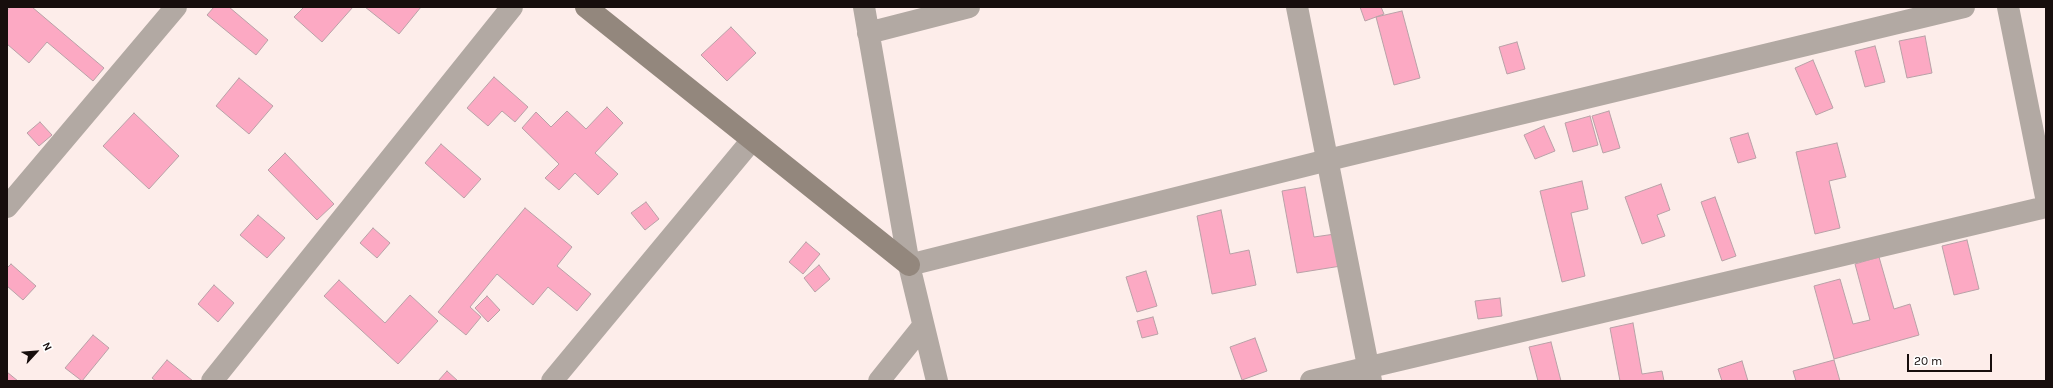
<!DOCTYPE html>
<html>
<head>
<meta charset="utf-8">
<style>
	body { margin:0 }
	#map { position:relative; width:2053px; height:388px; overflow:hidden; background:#fdedea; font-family:Karla,sans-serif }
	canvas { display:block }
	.frame { position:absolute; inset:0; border:8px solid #170e0d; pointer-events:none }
	.north { position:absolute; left:16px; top:332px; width:40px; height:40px; -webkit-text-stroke:3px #fff; paint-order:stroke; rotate:64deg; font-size:11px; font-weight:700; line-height:16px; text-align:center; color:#170e0d }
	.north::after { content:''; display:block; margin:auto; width:14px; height:18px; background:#170e0d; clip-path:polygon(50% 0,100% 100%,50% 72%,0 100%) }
	.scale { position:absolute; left:1907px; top:354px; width:85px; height:18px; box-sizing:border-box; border:2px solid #170e0d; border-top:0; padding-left:5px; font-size:12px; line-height:14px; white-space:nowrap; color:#170e0d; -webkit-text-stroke:3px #fff; paint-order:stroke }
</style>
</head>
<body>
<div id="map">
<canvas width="2053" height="388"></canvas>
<div class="frame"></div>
<div class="north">N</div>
<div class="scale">20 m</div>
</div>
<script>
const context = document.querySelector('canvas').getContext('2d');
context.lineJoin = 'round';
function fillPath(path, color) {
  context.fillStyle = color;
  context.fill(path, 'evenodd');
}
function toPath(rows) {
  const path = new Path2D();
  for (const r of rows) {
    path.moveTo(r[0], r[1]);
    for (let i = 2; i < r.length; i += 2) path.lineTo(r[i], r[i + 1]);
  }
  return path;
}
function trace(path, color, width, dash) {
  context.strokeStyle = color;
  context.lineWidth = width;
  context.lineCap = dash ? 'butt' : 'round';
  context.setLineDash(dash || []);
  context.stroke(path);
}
const building = toPath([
	[10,7,32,7,104,68,93,81,47,42,29,63,7,44,7,11,10,7],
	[214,7,229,7,268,40,256,55,207,15,214,7],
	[304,7,353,7,322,42,294,17,304,7],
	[365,7,421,7,399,34,365,7],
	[1360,7,1381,7,1384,14,1365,21,1360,7],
	[1402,11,1420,78,1394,85,1376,17,1402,11],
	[731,27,756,53,727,81,701,55,731,27],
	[1925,36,1932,73,1907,78,1899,41,1925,36],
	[1517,42,1525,69,1507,74,1499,47,1517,42],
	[1875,46,1885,82,1865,87,1855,51,1875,46],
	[1813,60,1833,108,1816,115,1795,68,1813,60],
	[494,77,528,107,515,122,502,111,488,126,467,108,494,77],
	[239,78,273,106,249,134,216,106,239,78],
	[607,107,623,123,595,153,618,174,598,195,575,173,559,190,545,178,559,164,522,128,536,112,551,127,567,111,586,129,607,107],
	[1609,111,1620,148,1603,153,1592,116,1609,111],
	[134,113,179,156,149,189,103,146,134,113],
	[1590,116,1598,145,1573,152,1565,123,1590,116],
	[40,122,52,135,39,146,27,133,40,122],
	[1544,126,1555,151,1535,159,1524,135,1544,126],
	[1748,133,1756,158,1738,163,1730,138,1748,133],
	[1837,143,1846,177,1829,181,1840,228,1815,234,1796,152,1837,143],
	[441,144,481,179,464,198,425,163,441,144],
	[285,153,334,204,317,220,268,170,285,153],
	[1582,181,1588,209,1571,213,1585,276,1562,282,1540,191,1582,181],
	[1661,184,1670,210,1657,215,1665,236,1642,244,1625,197,1661,184],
	[1305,187,1314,237,1335,234,1341,266,1297,273,1282,191,1305,187],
	[1715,197,1736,256,1722,261,1701,202,1715,197],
	[646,202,659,219,645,230,631,213,646,202],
	[525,208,572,247,557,266,591,294,577,311,548,287,533,305,497,274,470,307,481,317,466,335,438,312,525,208],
	[1221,210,1230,254,1249,250,1256,285,1212,294,1197,216,1221,210],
	[258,215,285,238,267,258,240,235,258,215],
	[373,228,390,243,377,258,360,243,373,228],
	[1967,240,1979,289,1954,295,1942,246,1967,240],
	[806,242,820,254,803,274,789,262,806,242],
	[1879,257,1894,309,1910,304,1919,335,1834,359,1814,286,1840,279,1853,324,1870,320,1855,264,1879,257],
	[11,264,36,286,23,300,7,286,7,268,11,264],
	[819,265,830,279,815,292,804,278,819,265],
	[1146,271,1157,306,1137,312,1126,277,1146,271],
	[339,280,385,323,410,295,438,321,398,364,324,296,339,280],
	[214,285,234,303,218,322,198,304,214,285],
	[487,296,500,310,488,322,475,308,487,296],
	[1500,298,1502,316,1478,319,1475,301,1500,298],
	[1153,317,1158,334,1142,338,1137,321,1153,317],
	[1633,323,1642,374,1662,371,1664,381,1620,381,1610,328,1633,323],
	[93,335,109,348,82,381,65,368,93,335],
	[1255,338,1267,371,1242,380,1230,347,1255,338],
	[1551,342,1561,381,1538,381,1529,347,1551,342],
	[167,360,193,381,156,381,152,378,167,360],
	[1834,360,1840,381,1796,381,1793,371,1834,360],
	[1742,361,1748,381,1722,381,1718,369,1742,361],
	[447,371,458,381,438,381,447,371],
	[7,372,18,381,7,381,7,372]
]);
const street = toPath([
	[864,7,909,265,937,381],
	[1297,7,1371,381],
	[2008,7,2046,197],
	[868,33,969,7],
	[7,207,176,7],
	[909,265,1328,160,1964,7],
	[212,381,512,7],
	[552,381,752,140],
	[879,381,923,326],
	[1311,381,2046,207]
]);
const secondary = toPath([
	[586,7,909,265]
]);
fillPath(building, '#fca9c3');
trace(building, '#b9a1a7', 1);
trace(street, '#b2a9a3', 22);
trace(secondary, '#93877d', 22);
</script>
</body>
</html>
